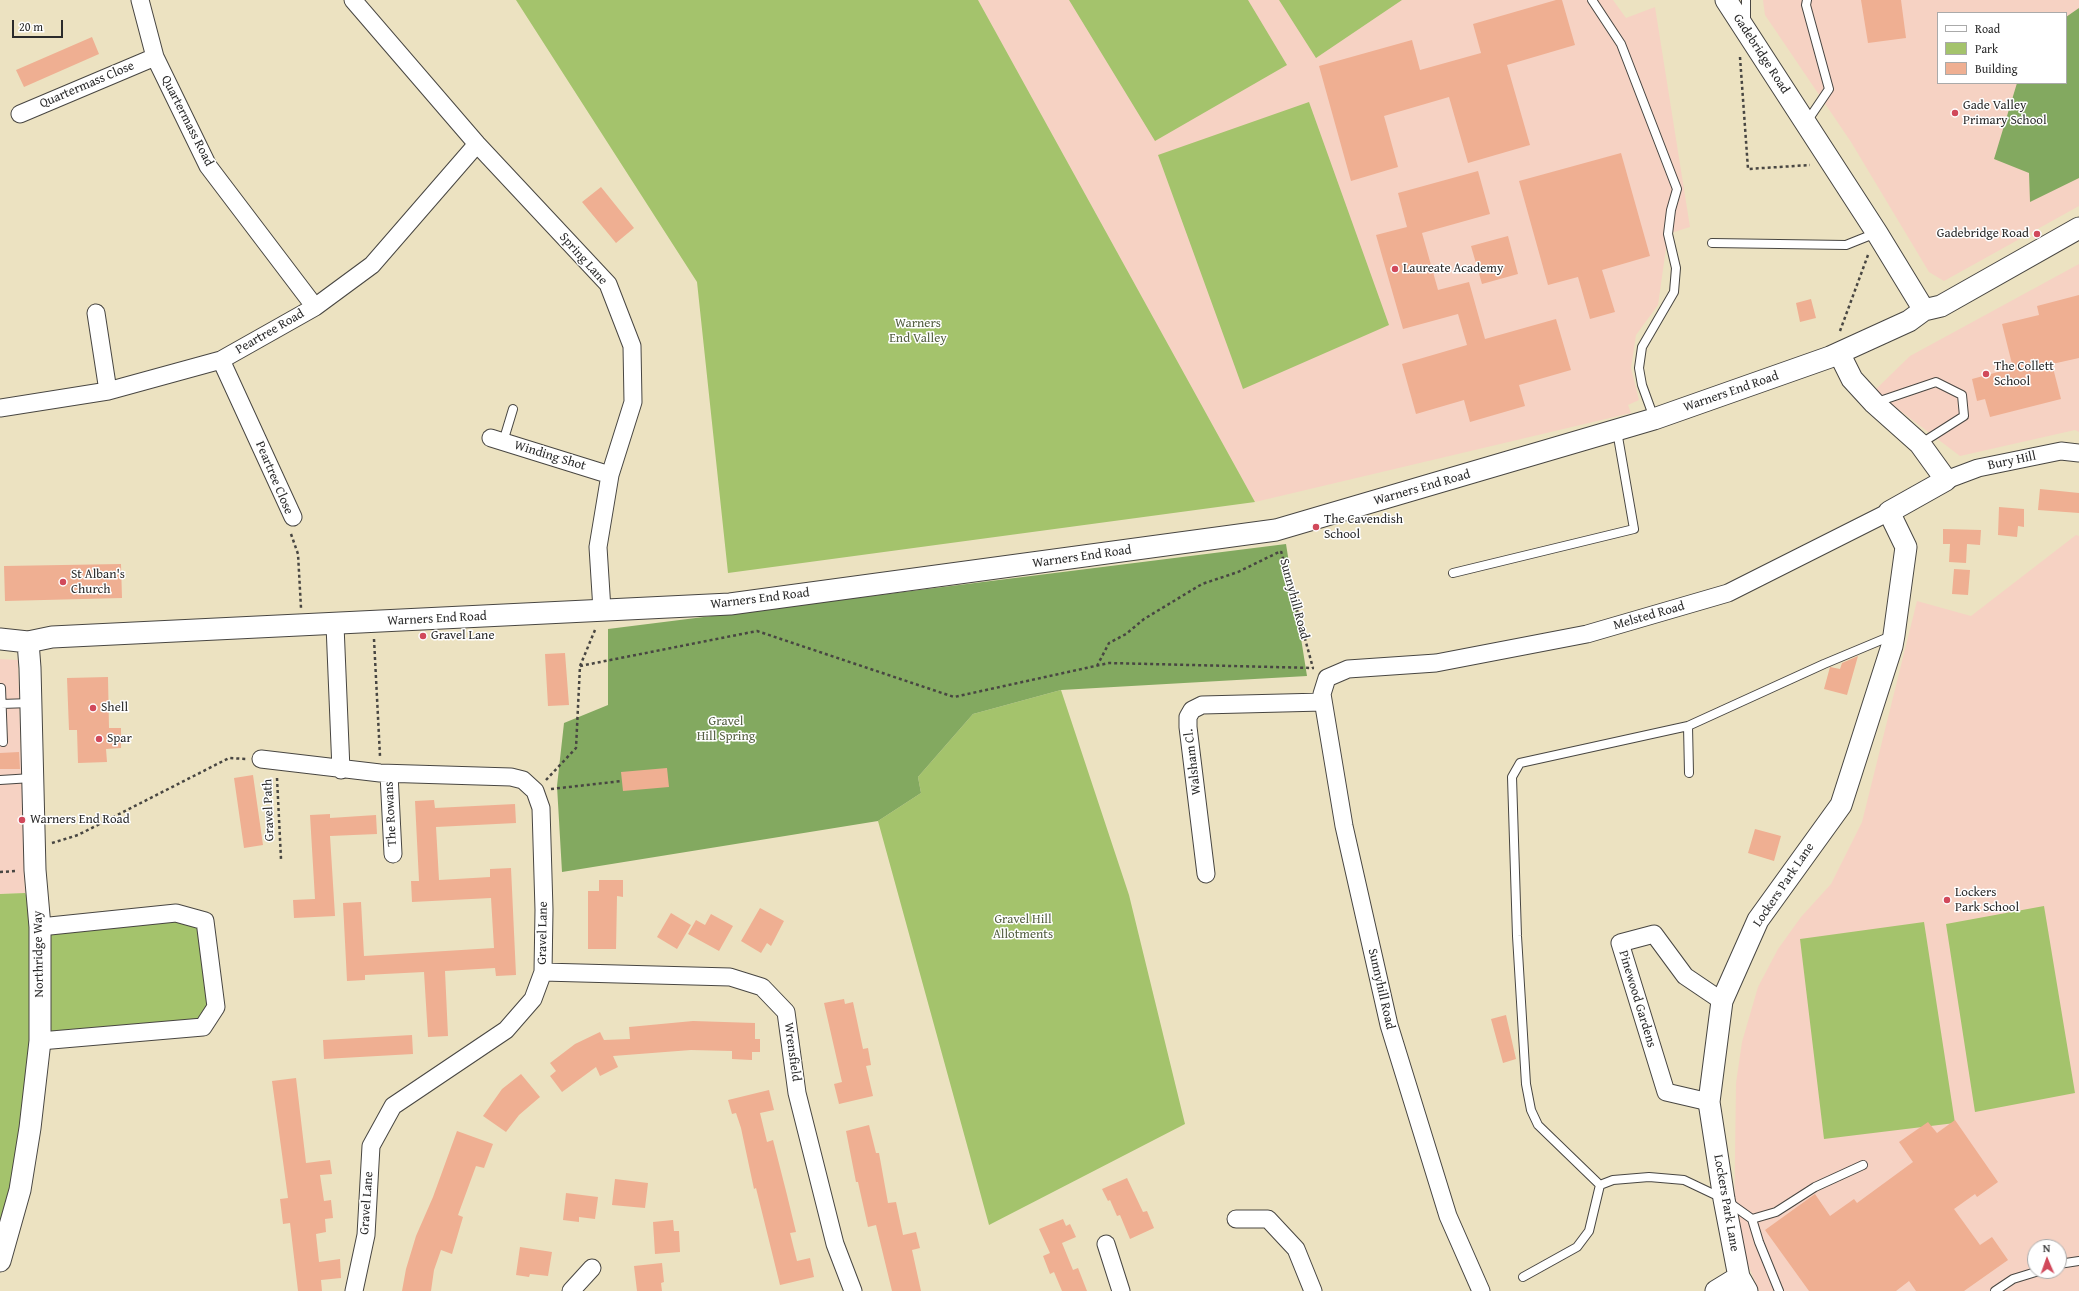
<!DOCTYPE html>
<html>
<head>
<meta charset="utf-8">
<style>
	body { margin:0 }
	#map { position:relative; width:2079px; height:1291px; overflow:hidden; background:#ece2c1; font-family:"Gentium Book Plus",serif }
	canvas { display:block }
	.legend { position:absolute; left:1937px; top:12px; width:130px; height:72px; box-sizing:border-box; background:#fff; border:1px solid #aaa; margin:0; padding:5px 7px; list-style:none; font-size:12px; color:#2b2b2b }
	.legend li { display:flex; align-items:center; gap:8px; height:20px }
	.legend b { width:20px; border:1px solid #aaa }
	.north { position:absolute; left:2027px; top:1239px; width:40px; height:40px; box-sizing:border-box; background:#fff; border:1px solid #aaa; border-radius:50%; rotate:358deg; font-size:11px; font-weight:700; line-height:16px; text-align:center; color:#2b2b2b }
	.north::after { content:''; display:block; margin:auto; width:14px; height:18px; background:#d1495b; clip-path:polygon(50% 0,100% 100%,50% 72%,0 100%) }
	.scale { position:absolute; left:12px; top:20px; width:51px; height:18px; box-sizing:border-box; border:2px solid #2b2b2b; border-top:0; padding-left:5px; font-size:12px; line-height:14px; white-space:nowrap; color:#2b2b2b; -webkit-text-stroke:3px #fff; paint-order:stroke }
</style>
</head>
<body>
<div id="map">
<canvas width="2079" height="1291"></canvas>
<ul class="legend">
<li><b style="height:5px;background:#fff"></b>Road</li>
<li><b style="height:11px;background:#a4c36c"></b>Park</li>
<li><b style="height:11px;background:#efaf92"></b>Building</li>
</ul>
<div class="north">N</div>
<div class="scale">20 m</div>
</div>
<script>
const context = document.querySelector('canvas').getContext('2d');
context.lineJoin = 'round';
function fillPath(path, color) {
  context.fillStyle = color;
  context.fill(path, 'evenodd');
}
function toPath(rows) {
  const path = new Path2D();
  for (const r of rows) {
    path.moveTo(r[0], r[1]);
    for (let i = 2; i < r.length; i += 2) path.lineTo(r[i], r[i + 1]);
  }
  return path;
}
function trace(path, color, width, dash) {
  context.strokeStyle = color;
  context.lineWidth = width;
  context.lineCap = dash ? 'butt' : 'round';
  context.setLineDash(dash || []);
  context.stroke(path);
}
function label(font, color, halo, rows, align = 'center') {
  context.font = font + ' "Gentium Book Plus",serif';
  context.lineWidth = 3;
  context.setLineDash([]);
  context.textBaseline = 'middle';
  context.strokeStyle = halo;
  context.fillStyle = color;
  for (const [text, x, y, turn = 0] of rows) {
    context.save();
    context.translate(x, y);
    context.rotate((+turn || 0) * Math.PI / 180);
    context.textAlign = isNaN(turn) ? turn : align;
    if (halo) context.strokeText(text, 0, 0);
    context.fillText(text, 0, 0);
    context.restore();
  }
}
const built = toPath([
	[978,0,1613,0,1626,18,1655,7,1690,227,1668,234,1658,305,1636,335,1631,368,1639,400,1628,405,1631,413,1255,502],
	[1763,0,2079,0,2079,206,1944,281,1929,272,1851,142,1765,15],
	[1938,13,2066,13,2066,83,1938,83],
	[2079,264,2079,432,2075,430,1960,456,1874,391,1910,356],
	[2076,535,2079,536,2079,1291,1759,1291,1734,1232,1736,1083,1742,1042,1758,987,1778,949,1801,917,1831,884,1862,822,1917,601,1971,616],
	[2035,1247,2059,1247,2059,1271,2035,1271],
	[0,659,18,660,25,893,0,894]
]);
const green = toPath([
	[516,0,978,0,1255,502,728,573,697,282],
	[1069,0,1248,0,1287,65,1155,141],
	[1279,0,1402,0,1316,58],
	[1309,102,1389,325,1243,389,1158,155],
	[1061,690,1129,895,1185,1124,989,1225,878,821,921,793,918,777,973,714],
	[25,893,40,927,176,913,205,921,216,1007,203,1027,40,1041,0,1261,0,894],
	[2044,906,2075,1093,1975,1112,1946,924],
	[1924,922,1955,1123,1824,1139,1800,939]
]);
const forest = toPath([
	[2079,8,2079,178,2030,202,2029,173,1994,159,2017,83,2066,83,2066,17],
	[1286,544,1307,676,1061,690,973,714,918,777,921,793,878,821,562,872,557,786,564,723,608,705,608,629]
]);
const building = toPath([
	[1556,0,1562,0,1575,45,1507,65,1530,145,1468,163,1449,97,1384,116,1398,167,1351,181,1319,66,1412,40,1420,70,1481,53,1473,24],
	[1861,0,1901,0,1906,38,1868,43],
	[92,37,99,54,24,87,16,70],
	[1621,153,1650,256,1602,270,1615,312,1590,319,1578,277,1548,285,1519,181],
	[1478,171,1490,214,1422,233,1438,290,1469,282,1485,339,1556,319,1571,370,1519,385,1525,406,1470,422,1464,400,1416,414,1402,364,1467,345,1458,314,1403,329,1376,235,1407,227,1398,193],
	[601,187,634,228,616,243,582,202],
	[1508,236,1518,274,1482,284,1471,246],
	[2079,295,2079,358,2052,364,2061,399,1990,417,1985,399,1977,401,1972,379,2013,368,2002,324,2039,315,2037,306],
	[1811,299,1816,318,1800,322,1796,303],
	[2040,489,2079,493,2079,513,2038,510],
	[1999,507,2024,509,2024,527,2018,526,2017,537,1998,535],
	[1943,529,1981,530,1980,545,1967,544,1966,563,1949,562,1950,544,1943,544],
	[121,564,122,598,5,601,4,566],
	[1954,569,1970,570,1968,595,1952,594],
	[565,653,569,705,548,706,545,654],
	[1858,656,1847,695,1824,689,1830,667,1840,669,1842,663],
	[108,677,109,728,121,728,121,748,106,749,107,762,78,763,77,730,69,730,67,678],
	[19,752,20,769,0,769,0,753],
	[667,768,669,787,623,791,621,772],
	[253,775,263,845,244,848,234,778],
	[434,800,435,808,515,804,516,823,436,827,439,880,490,877,490,869,511,868,516,975,496,976,495,968,445,971,448,1036,428,1037,424,972,365,975,365,980,347,981,343,903,361,902,364,956,494,948,491,898,412,902,411,881,419,881,415,801],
	[330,814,330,818,376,815,377,834,330,836,335,916,294,918,293,900,315,899,310,815],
	[1755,829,1781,836,1774,861,1748,853],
	[599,880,623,880,623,897,617,896,616,949,588,949,588,891,599,891],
	[760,908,784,921,771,946,767,943,761,953,741,941],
	[671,913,691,925,677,949,657,937],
	[711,914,733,926,719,951,688,934,696,920,705,925],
	[844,999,845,1004,853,1002,863,1049,868,1048,871,1065,866,1066,873,1096,839,1104,834,1084,842,1082,824,1003],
	[1506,1015,1516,1059,1503,1063,1491,1019],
	[693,1021,755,1023,755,1039,760,1039,760,1052,752,1052,752,1060,732,1059,732,1051,691,1050,613,1056,618,1067,600,1076,596,1067,562,1092,550,1076,556,1071,550,1063,575,1044,600,1032,604,1040,630,1039,629,1027],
	[412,1035,413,1054,324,1059,323,1040],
	[521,1074,540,1097,519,1115,506,1132,483,1116,502,1089],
	[296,1078,306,1163,330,1160,332,1174,320,1175,324,1201,331,1200,333,1218,325,1219,326,1232,316,1234,319,1262,340,1259,341,1278,321,1280,322,1291,298,1291,290,1223,283,1224,280,1199,288,1198,272,1081],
	[769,1090,774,1110,760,1113,767,1142,773,1140,787,1195,796,1232,790,1233,797,1261,810,1258,814,1277,780,1285,756,1188,754,1189,741,1128,736,1113,732,1114,728,1100],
	[1955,1120,1998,1182,1977,1197,1975,1194,1954,1209,1980,1245,1992,1237,2008,1260,1964,1291,1916,1291,1909,1281,1896,1291,1809,1291,1765,1230,1815,1194,1830,1216,1854,1199,1857,1203,1913,1162,1899,1142,1928,1122,1937,1133],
	[869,1125,876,1153,879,1153,888,1203,896,1202,903,1235,916,1232,920,1248,912,1250,921,1291,892,1291,876,1225,868,1227,858,1182,856,1182,846,1131],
	[457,1131,493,1144,484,1168,476,1166,458,1215,463,1217,452,1254,441,1250,434,1270,431,1291,402,1291,406,1269,416,1236,433,1197],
	[1127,1178,1143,1212,1147,1211,1154,1228,1130,1239,1120,1215,1117,1216,1110,1200,1108,1201,1102,1189],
	[615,1179,648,1183,645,1208,612,1205],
	[566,1193,598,1197,595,1219,579,1217,579,1222,563,1220],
	[1063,1219,1066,1226,1070,1224,1076,1237,1062,1243,1073,1270,1078,1268,1087,1291,1062,1291,1054,1272,1050,1274,1043,1256,1050,1253,1039,1229],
	[673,1220,674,1231,679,1231,680,1252,655,1254,653,1222],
	[520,1247,552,1252,548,1276,530,1274,529,1277,516,1275],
	[662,1263,664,1282,661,1283,662,1291,637,1291,634,1266]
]);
const path = toPath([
	[1740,57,1748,169,1810,165],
	[1840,331,1868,255],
	[291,534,298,554,301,608],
	[1281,551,1313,668],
	[374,639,380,756],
	[580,666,595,630],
	[1097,666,1109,643,1126,634,1144,619,1202,584,1238,572,1281,551],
	[277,778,281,859],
	[546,780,576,748,580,666,757,631,954,697,1109,663,1314,668],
	[551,789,622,781],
	[52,843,78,835,229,758,246,759],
	[0,872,17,871]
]);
const service = toPath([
	[1592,0,1621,44,1677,189,1671,210,1668,234,1676,268,1674,292,1642,347,1639,368,1642,385,1654,418],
	[1746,21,1746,0],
	[1806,123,1829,89,1806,5,1807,0],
	[1712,243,1846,245,1876,233],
	[1877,402,1936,382,1962,395,1964,416,1920,444],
	[503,442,513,409],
	[1453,573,1634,529,1617,431],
	[1,688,3,742],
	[1,704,31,703],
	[1688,726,1689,773],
	[0,780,32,778],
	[1600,1185,1538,1125,1531,1110,1526,1084,1517,936,1512,777,1520,763,1688,726,1824,664,1891,636],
	[1752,1219,1759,1242,1779,1291],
	[2059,1264,2079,1261],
	[1523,1277,1577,1247,1589,1231,1600,1185,1613,1180,1649,1177,1684,1180,1724,1199,1752,1219,1776,1212,1815,1187,1863,1165],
	[1995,1291,2013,1279,2039,1271]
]);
const minor = toPath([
	[140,0,155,57,208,166,315,307],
	[353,0,477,144,608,284,632,346,633,402,610,475,598,547,602,610],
	[20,114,155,57],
	[96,313,108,391],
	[221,360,293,517],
	[0,408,108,391,221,360,315,307,372,265,477,144],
	[491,438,610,475],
	[1946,480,1978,468,2061,451,2079,453],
	[335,625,341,770],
	[261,759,380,773,511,777,523,780,535,791,541,808,544,910,543,972,533,999,506,1030,393,1106,371,1146,366,1235,354,1291],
	[389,774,393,854],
	[1206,874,1188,727,1188,717,1192,710,1202,705,1323,702],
	[543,972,730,977,762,987,786,1012,797,1093,835,1244,853,1291],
	[40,1041,203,1027,216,1007,205,921,176,913,40,927],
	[1709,1102,1666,1092,1620,943,1654,934,1685,976,1722,1001],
	[1236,1219,1268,1219,1296,1249,1313,1291],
	[1106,1244,1121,1291],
	[571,1291,592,1268],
	[1481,1291,1448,1216,1389,1025,1344,826,1322,694,1327,678,1348,669,1436,663,1587,634,1728,593,1889,512]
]);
const tertiary = toPath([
	[1726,0,1877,233,1924,310],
	[0,639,28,642,52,637,730,604,1276,530,1654,419,1830,357,1909,321,1924,310,1941,306,2079,228],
	[0,1261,20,1190,30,1128,40,1041,40,927,35,870,30,668,28,642],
	[1716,1291,1739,1277],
	[1747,1291,1739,1277,1724,1199,1709,1102,1722,1001,1758,920,1841,805,1892,646,1894,635,1906,547,1889,512,1946,480,1920,444,1874,403,1852,379,1839,353]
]);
const markers = [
	[1955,113,4,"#d1495b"],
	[2037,234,4,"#d1495b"],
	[1395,269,4,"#d1495b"],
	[1986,374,4,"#d1495b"],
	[1316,527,4,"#d1495b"],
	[63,582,4,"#d1495b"],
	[423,636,4,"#d1495b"],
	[93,708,4,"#d1495b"],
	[99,739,4,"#d1495b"],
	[22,820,4,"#d1495b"],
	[1947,900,4,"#d1495b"]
];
const streetNames = [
	["Gadebridge Road",1761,54,57],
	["Quartermass Close",87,85,-23],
	["Quartermass Road",187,121,63],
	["Spring Lane",583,259,48],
	["Peartree Road",270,332,-30],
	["Warners End Road",1731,392,-19],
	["Winding Shot",550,456,17],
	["Bury Hill",2012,461,-12],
	["Peartree Close",274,478,67],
	["Warners End Road",1422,488,-16],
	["Warners End Road",1082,557,-8],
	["Warners End Road",760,599,-7],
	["Sunnyhill Road",1294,599,75],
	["Melsted Road",1649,616,-16],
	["Warners End Road",437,619,-3],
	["Walsham Cl.",1193,762,-97],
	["Gravel Path",269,810,-92],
	["The Rowans",391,814,-93],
	["Lockers Park Lane",1784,885,-56],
	["Gravel Lane",543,933,-89],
	["Northridge Way",39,954,-91],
	["Sunnyhill Road",1381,989,77],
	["Pinewood Gardens",1637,999,73],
	["Wrensfield",792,1052,82],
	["Gravel Lane",367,1203,-86],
	["Lockers Park Lane",1726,1203,80]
];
const poiNames = [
	["Gade Valley",1963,106],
	["Primary School",1963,121],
	["Gadebridge Road",2029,234,"right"],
	["Laureate Academy",1403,269],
	["The Collett",1994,367],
	["School",1994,382],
	["The Cavendish",1324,520],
	["School",1324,535],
	["St Alban's",71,575],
	["Church",71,590],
	["Gravel Lane",431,636],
	["Shell",101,708],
	["Spar",107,739],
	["Warners End Road",30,820],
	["Lockers",1955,893],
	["Park School",1955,908]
];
const parkNames = [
	["Warners",918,324],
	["End Valley",918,339],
	["Gravel",726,722],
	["Hill Spring",726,737],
	["Gravel Hill",1023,920],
	["Allotments",1023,935]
];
fillPath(built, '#f6d2c3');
fillPath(green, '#a4c36c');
fillPath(forest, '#83a960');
fillPath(building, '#efaf92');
trace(service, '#484642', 10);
trace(minor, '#484642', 19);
trace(tertiary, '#484642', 23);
trace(path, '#484642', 2.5, [3, 3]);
trace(service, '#fff', 8);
trace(minor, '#fff', 17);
trace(tertiary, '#fff', 21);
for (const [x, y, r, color] of markers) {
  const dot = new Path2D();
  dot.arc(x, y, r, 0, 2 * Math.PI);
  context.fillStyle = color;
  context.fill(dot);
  trace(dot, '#fff', 1.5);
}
label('13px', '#2b2b2b', '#fff', streetNames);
label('13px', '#2b2b2b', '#fff', poiNames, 'left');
label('13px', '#556042', '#fff', parkNames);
</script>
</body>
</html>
